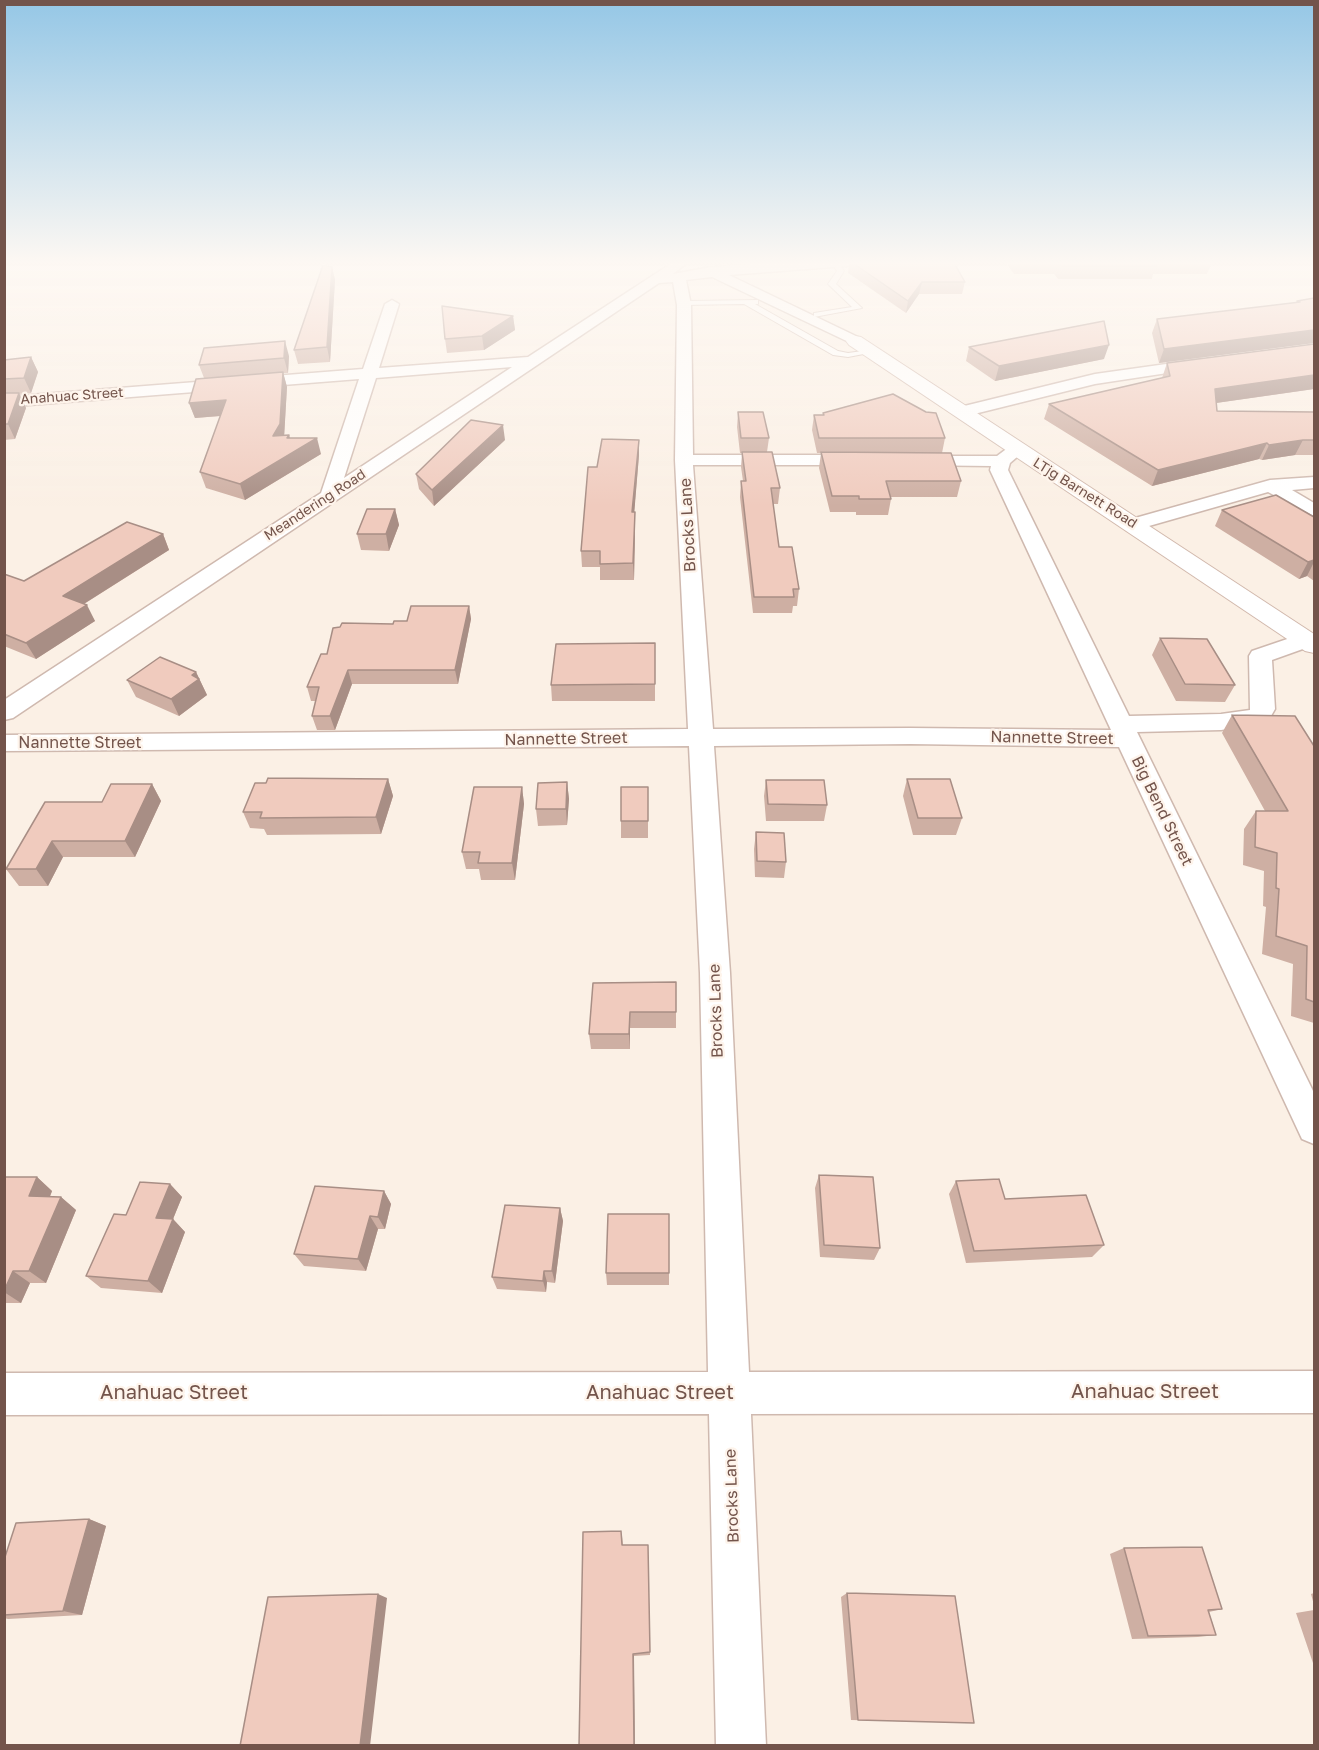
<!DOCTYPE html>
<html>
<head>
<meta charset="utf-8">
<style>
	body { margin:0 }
	#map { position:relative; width:1319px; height:1750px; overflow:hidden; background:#fbf0e5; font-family:"Golos Text",sans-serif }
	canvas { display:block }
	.frame { position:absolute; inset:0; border:6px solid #73544b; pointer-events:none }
</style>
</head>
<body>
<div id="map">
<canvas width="1319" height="1750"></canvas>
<div class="frame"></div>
</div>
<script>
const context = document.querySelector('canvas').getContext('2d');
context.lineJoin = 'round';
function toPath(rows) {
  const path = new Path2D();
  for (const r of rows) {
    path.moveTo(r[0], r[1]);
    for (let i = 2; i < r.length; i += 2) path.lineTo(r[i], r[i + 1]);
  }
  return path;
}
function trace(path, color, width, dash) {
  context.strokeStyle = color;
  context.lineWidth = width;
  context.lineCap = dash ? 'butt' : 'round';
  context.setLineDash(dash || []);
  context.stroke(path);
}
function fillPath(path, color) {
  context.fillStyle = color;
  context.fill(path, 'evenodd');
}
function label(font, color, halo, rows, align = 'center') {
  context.font = font + ' "Golos Text",sans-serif';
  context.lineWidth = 4.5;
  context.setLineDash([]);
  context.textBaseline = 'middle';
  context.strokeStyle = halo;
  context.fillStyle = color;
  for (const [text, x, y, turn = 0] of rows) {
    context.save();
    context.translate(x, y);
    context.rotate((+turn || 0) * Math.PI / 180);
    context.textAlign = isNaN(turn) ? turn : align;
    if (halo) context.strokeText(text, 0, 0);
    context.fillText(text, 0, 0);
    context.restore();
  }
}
const lane = toPath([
	[831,261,837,261,844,271,836,284,862,308,814,317,814,313,852,307,828,284,837,271,831,261],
	[758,300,758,304,755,304,838,351,848,353,870,350,874,352,848,357,833,355,744,304,683,305,679,303,683,301,758,300]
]);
const street = toPath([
	[675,261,689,261,673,274,711,267,752,264,803,261,865,261,859,265,729,275,860,338,862,341,860,344,855,345,712,277,686,280,691,305,693,455,859,455,865,456,868,460,865,464,859,465,693,465,713,729,910,728,1111,730,990,470,991,466,908,465,905,461,908,457,914,456,997,456,1009,447,1021,447,1024,451,1010,463,1008,470,1129,716,1221,714,1250,710,1249,656,1252,651,1299,635,1307,633,1314,635,1314,645,1272,660,1275,709,1267,723,1221,730,1137,732,1314,1093,1314,1144,1302,1139,1119,747,910,744,714,746,730,973,749,1372,1314,1371,1314,1413,751,1414,766,1746,716,1746,709,1414,4,1415,4,1373,708,1372,700,973,689,746,4,751,4,735,688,729,675,460,677,305,673,282,659,283,13,718,4,720,4,700,321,493,359,379,4,407,4,397,363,369,385,304,392,300,399,304,379,368,528,357,675,261],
	[512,367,344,478,376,378,512,367],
	[1202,359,1207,361,1210,364,1207,367,1095,384,962,417,954,412,956,408,1095,374,1202,359],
	[1314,477,1314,488,1292,490,1314,503,1314,516,1268,492,1135,530,1128,528,1125,524,1128,520,1270,480,1314,477]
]);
const secondary = toPath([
	[855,336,861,337,1314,634,1314,653,1305,651,849,345,846,341,849,337,855,336]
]);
const wall = toPath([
	[850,261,965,282,962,294,919,294,906,313,848,273],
	[1005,261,1226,261,1226,262,1212,262,1207,274,1153,274,1152,279,1058,279,1054,274,1014,274],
	[332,267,335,280,330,362,298,364,294,350],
	[1314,298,1314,343,1159,363,1152,333,1157,319,1296,303,1297,301],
	[513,316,515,330,484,350,447,353,445,339],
	[969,347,1104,359,995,381,966,361],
	[289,356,288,373,283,373,287,387,284,435,289,435,290,438,321,454,245,500,206,488,200,472,221,416,195,418,189,403,204,378,199,365],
	[31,357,38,372,31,393,19,394,26,408,15,439,4,440,4,360],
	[1167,363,1314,389,1216,403,1217,411,1314,412,1314,455,1295,455,1262,460,1259,459,1152,486,1044,419,1049,404,1162,378],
	[738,412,769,438,767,452,780,488,778,504,773,504,779,547,799,589,797,606,793,606,792,613,753,613,740,497,741,481,743,481,741,467,742,453,740,453,737,427],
	[823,413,945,438,942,453,961,481,957,497,891,497,891,499,888,515,856,515,856,512,830,512,819,468,821,453,817,453,812,430,814,415,823,415],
	[505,440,434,506,419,489,416,474],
	[639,455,634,512,635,528,634,580,600,580,600,567,582,567,581,551,597,467],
	[395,509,399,525,389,551,361,550,357,534],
	[1222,510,1314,517,1314,581,1307,576,1299,579,1215,526],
	[163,534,169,550,84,604,95,621,36,659,4,646,4,574,24,581],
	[469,606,471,619,458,684,352,684,335,730,317,730,312,716,316,701,311,701,307,687,327,654,393,624],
	[1160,638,1235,685,1225,702,1176,701,1152,655],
	[655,643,655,701,552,701,551,685],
	[196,672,207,695,179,716,136,697,127,680],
	[1232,715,1314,746,1314,1023,1291,1016,1293,964,1262,954,1266,907,1263,906,1264,871,1243,865,1244,829,1256,811,1265,811,1222,733],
	[388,779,393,796,381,834,267,835,264,829,250,828,243,812,266,783],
	[907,779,962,818,956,835,913,835,903,796],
	[766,780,827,805,824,821,766,821,764,796],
	[567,782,569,799,567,825,538,826,536,809],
	[152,784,161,801,135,857,63,857,48,886,19,886,6,869,102,802],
	[522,787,524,804,515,880,481,880,479,869,466,869,462,852],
	[648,787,648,838,621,838,621,821],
	[756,832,786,862,784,878,755,877,754,849],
	[593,983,676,1012,676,1028,630,1028,630,1049,591,1049,589,1034],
	[819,1175,880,1248,874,1260,820,1257,815,1188],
	[4,1177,37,1177,52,1191,50,1197,61,1197,76,1210,46,1283,30,1283,21,1303,4,1303],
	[956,1181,1005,1199,1104,1245,1092,1257,966,1263,949,1194],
	[170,1184,182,1197,173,1219,185,1232,162,1293,101,1288,86,1276,126,1215],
	[384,1191,391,1204,385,1229,378,1229,366,1271,304,1266,294,1254],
	[560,1208,563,1221,555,1283,547,1282,546,1292,497,1289,492,1277],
	[606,1273,669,1273,669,1285,607,1285],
	[89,1519,106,1526,82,1615,8,1619,4,1618,4,1560],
	[622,1536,623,1545,648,1550,650,1655,634,1656,579,1746],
	[1124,1548,1222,1609,1209,1612,1216,1635,1198,1637,1132,1639,1110,1554],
	[847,1593,974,1723,851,1720,841,1597],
	[1314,1593,1314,1605,1311,1594],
	[1314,1610,1314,1666,1296,1613]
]);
const shadedWall = toPath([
	[332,267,335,280,330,362,327,347],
	[922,282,919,294,906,313,908,301],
	[513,316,515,330,484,350,482,336],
	[1314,330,1314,343,1159,363,1164,349],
	[285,341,289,356,288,373,284,358],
	[1109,345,1104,359,995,381,999,366],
	[31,357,38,372,31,393,24,378],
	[283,372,287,387,284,439,273,436],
	[1314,375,1314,389,1209,404,1215,389],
	[19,393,26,408,15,439,8,424],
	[226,400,231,415,195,418,189,403],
	[503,425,505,440,434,506,432,490],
	[289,435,293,451,317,438,321,454,245,500,240,484,287,438],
	[639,440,639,455,633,528,632,512],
	[1303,440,1295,455,1262,460,1269,445],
	[1267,443,1259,459,1152,486,1158,470],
	[395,509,399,525,389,551,386,534],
	[635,512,635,528,634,580,633,563],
	[163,534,169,550,71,612,63,596],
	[1314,560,1314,562,1307,576,1299,579,1308,562],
	[87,605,95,621,36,659,26,643],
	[469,606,471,619,458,684,455,670],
	[348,670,352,684,335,730,330,716],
	[196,672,207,695,179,716,171,699,192,675],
	[388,779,393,796,381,834,376,817],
	[567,782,569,799,567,825,566,809],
	[152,784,161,801,135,857,125,841],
	[522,787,524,804,515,880,512,863],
	[52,841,63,857,48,886,36,869],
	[630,1012,630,1049,629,1034],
	[37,1177,52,1191,44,1210,29,1196],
	[170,1184,182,1197,173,1219,185,1232,162,1293,148,1281,156,1218],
	[384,1191,391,1204,385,1229,378,1217],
	[61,1197,76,1210,46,1283,29,1271],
	[560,1208,563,1221,555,1283,552,1271],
	[370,1216,378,1229,366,1271,358,1259],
	[13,1271,30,1283,21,1303,4,1292],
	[544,1271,547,1282,546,1292,543,1281],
	[89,1519,106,1526,82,1615,63,1611],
	[378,1594,387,1598,370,1746,360,1746],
	[633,1654,634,1656,635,1746,634,1746]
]);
const building = toPath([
	[850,261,953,261,965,282,922,282,908,301,850,261],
	[1058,261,1211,261,1151,261,1156,266,1062,266,1058,261],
	[323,265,332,267,327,347,294,350,323,265],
	[1314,298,1314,330,1164,349,1157,319,1300,302,1297,301,1314,298],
	[442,306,513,316,482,336,445,339,442,306],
	[1104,321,1109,345,999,366,969,347,1104,321],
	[285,341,284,358,199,365,204,348,285,341],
	[1314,344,1314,375,1215,389,1217,411,1314,412,1314,440,1303,440,1269,445,1267,443,1158,470,1049,404,1170,376,1167,363,1314,344],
	[31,357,24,378,4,379,4,360,31,357],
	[283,372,280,424,273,436,289,435,287,438,317,438,240,484,200,472,226,400,189,403,196,379,283,372],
	[4,393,19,393,8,424,4,424,4,393],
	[893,394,926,412,936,413,945,438,819,438,814,415,824,415,823,413,893,394],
	[738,412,763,412,769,438,741,438,738,412],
	[471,420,503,425,432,490,416,474,471,420],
	[602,439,639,440,632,512,635,512,633,563,600,564,600,551,581,551,588,467,597,467,602,439],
	[742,452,772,452,780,488,771,488,779,547,792,547,799,589,793,589,794,597,754,597,741,481,746,481,742,452],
	[821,452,951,453,961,481,886,481,891,499,859,499,859,496,832,496,821,452],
	[1276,495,1314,517,1314,560,1308,562,1222,510,1276,495],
	[367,509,395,509,386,534,357,534,367,509],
	[127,522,163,534,63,596,87,605,26,643,4,634,4,574,24,581,127,522],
	[411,606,469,606,455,670,348,670,330,716,312,716,319,687,307,687,321,654,327,654,333,628,340,627,342,623,393,624,394,621,407,621,411,606],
	[1160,638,1207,639,1235,685,1185,684,1160,638],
	[655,643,655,684,551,685,556,644,655,643],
	[160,657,196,672,192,675,199,679,171,699,127,680,160,657],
	[1232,715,1295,716,1314,746,1314,1002,1306,999,1307,946,1276,936,1279,889,1276,888,1277,853,1255,847,1256,811,1288,811,1232,715],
	[268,778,388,779,376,817,260,818,262,812,243,812,255,783,266,783,268,778],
	[907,779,950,779,962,818,918,818,907,779],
	[766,780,824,780,827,805,768,804,766,780],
	[567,782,566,809,536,809,538,783,567,782],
	[111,784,152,784,125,841,52,841,36,869,6,869,45,802,102,802,111,784],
	[474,787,522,787,512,863,478,863,480,852,462,852,474,787],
	[621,787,648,787,648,821,621,821,621,787],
	[756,832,784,833,786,862,757,861,756,832],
	[676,982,676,1012,630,1012,629,1034,589,1034,593,983,676,982],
	[819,1175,873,1177,880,1248,824,1245,819,1175],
	[4,1177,37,1177,29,1196,61,1197,29,1271,13,1271,4,1291,4,1177],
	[999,1179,1005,1199,1086,1195,1104,1245,974,1251,956,1181,999,1179],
	[140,1182,170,1184,156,1218,173,1219,148,1281,86,1276,114,1214,126,1215,140,1182],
	[315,1186,384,1191,378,1217,370,1216,358,1259,294,1254,315,1186],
	[505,1205,560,1208,552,1271,544,1271,543,1281,492,1277,505,1205],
	[608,1214,669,1214,669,1273,606,1273,608,1214],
	[89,1519,63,1611,4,1615,4,1560,16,1523,89,1519],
	[621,1531,622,1545,648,1545,650,1652,633,1654,634,1746,579,1746,583,1532,621,1531],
	[1202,1547,1222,1609,1208,1610,1216,1635,1148,1636,1124,1548,1202,1547],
	[847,1593,955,1596,974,1723,858,1720,847,1593],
	[378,1594,360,1746,240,1746,268,1597,378,1594]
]);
const farStreetnames = [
	["Anahuac Street",72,396,-4],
	["LTjg Barnett Road",1085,493,32],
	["Meandering Road",315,505,-33]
];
const streetNames = [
	["Brocks Lane",688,525,-93],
	["Nannette Street",1052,738,1],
	["Nannette Street",566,739,-1],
	["Nannette Street",80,743],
	["Big Bend Street",1162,811,64],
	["Brocks Lane",716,1011,-92],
	["Brocks Lane",732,1496,-92]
];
const nearStreetnames = [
	["Anahuac Street",1145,1392],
	["Anahuac Street",174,1393],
	["Anahuac Street",660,1393]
];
trace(lane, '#cfb9af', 2);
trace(street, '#cfb9af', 3);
trace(secondary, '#d1b8ac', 2);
fillPath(lane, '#fff');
fillPath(street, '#fff');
fillPath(secondary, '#fff');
fillPath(wall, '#ceafa3');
fillPath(shadedWall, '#a88e85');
fillPath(building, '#f0cbbe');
trace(building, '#a88e85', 1.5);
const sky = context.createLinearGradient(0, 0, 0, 506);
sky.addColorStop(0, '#95c7e6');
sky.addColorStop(0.52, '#fdf8f3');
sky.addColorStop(1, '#fdf8f300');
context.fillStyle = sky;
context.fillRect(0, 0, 1319, 506);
label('14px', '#73544b', '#fef4eb', farStreetnames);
label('16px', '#73544b', '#fef4eb', streetNames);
label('20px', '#73544b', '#fef4eb', nearStreetnames);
</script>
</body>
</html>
